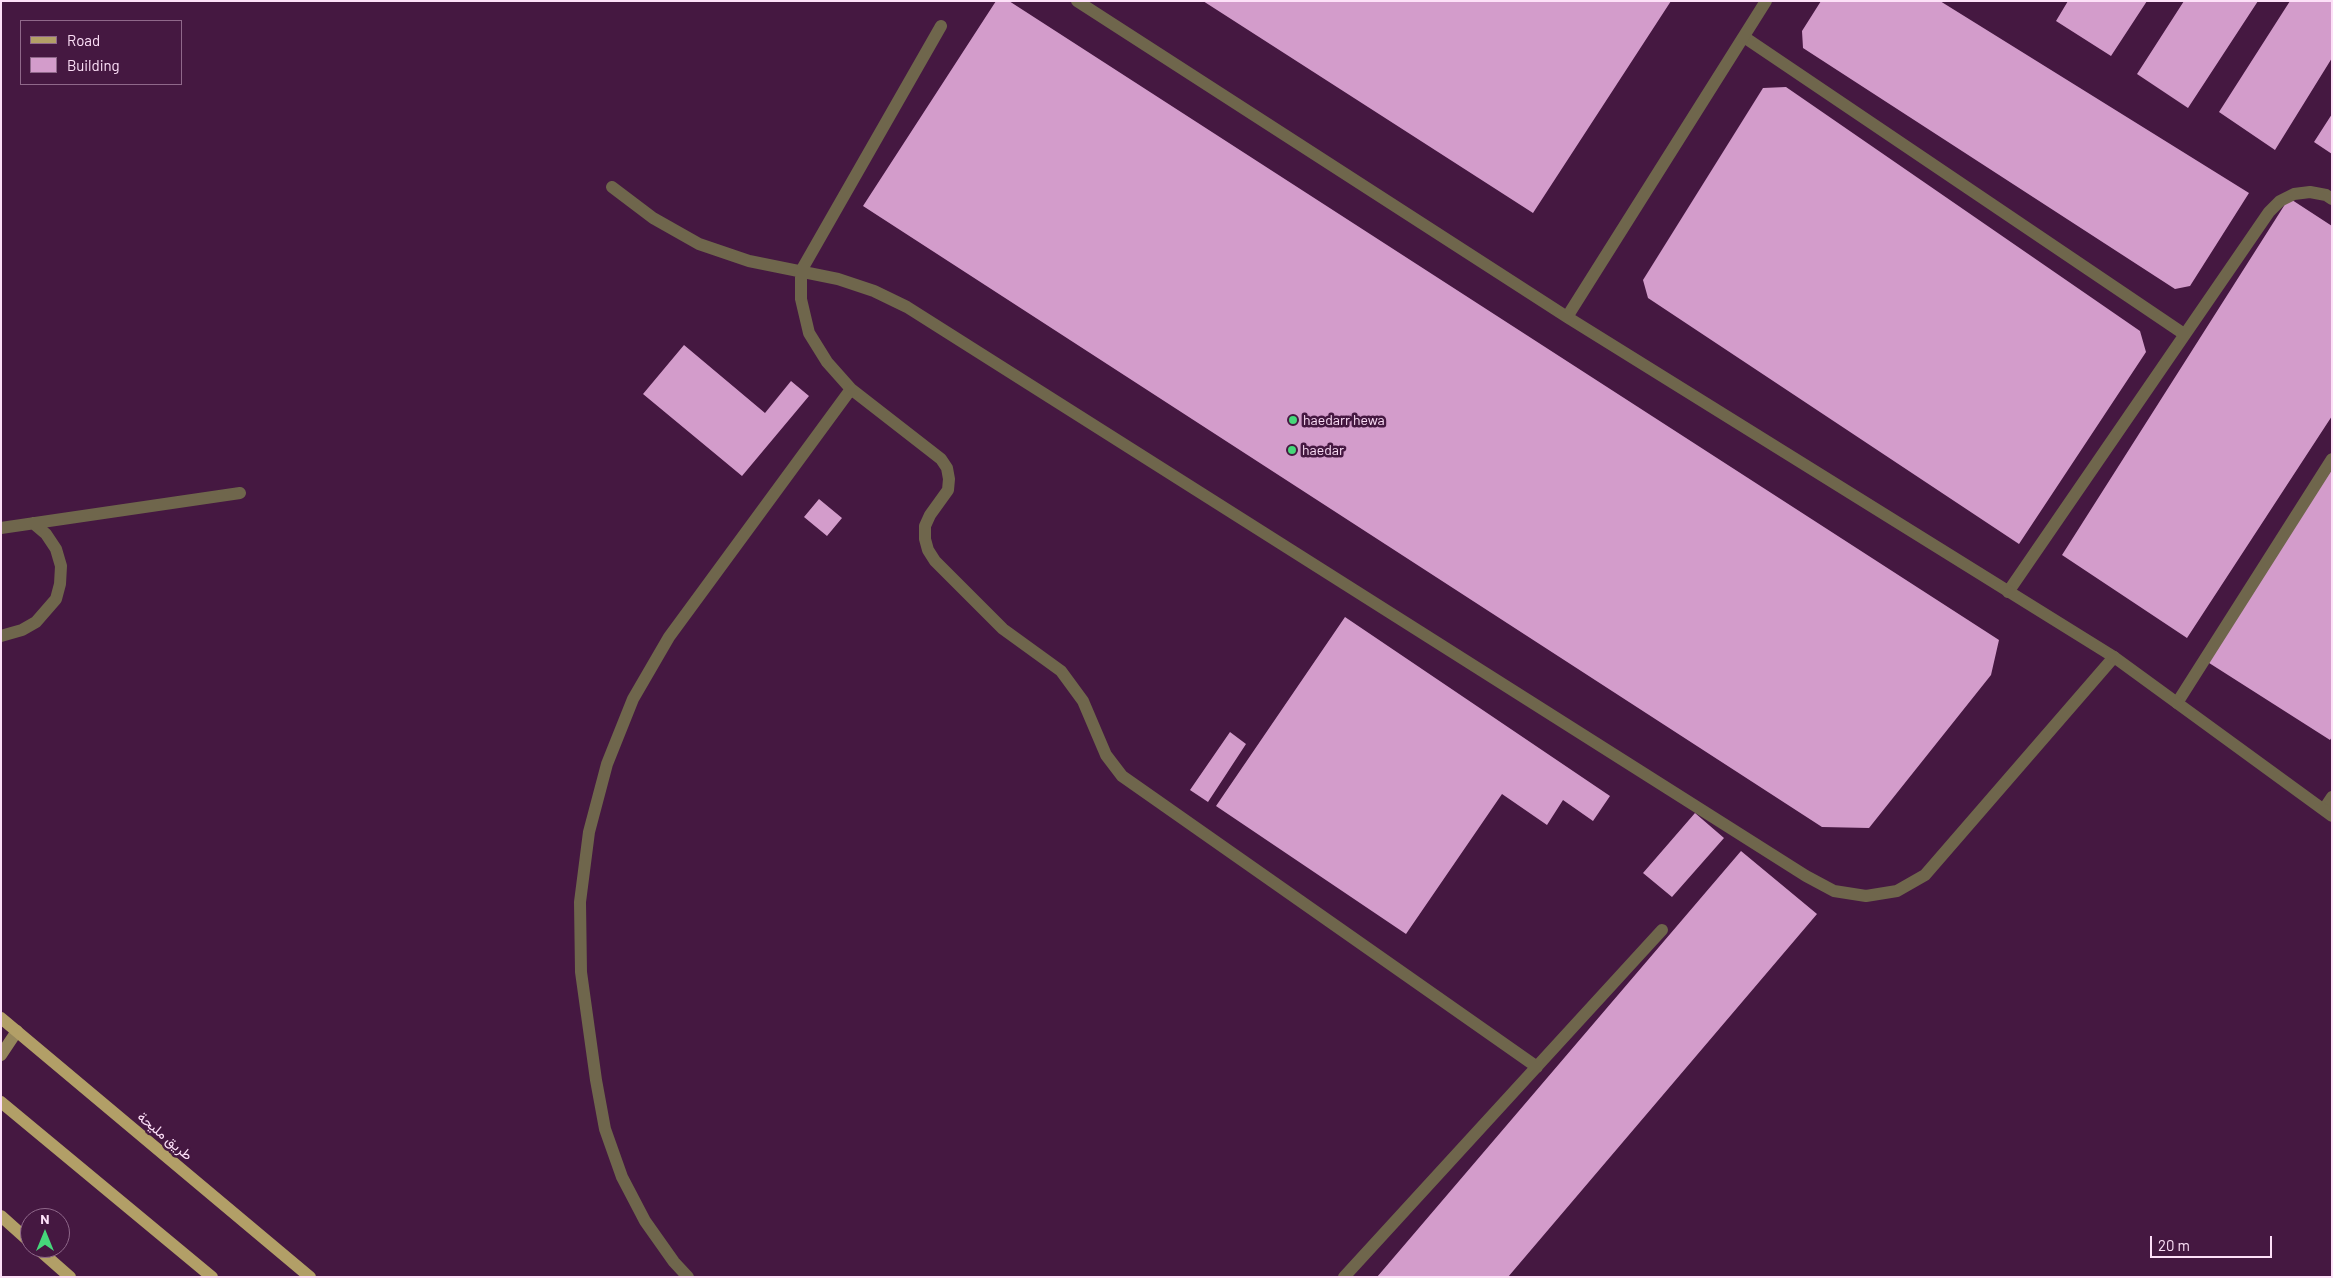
<!DOCTYPE html>
<html>
<head>
<meta charset="utf-8">
<style>
	body { margin:0 }
	#map { position:relative; width:2333px; height:1278px; overflow:hidden; background:#451841; font-family:Barlow,sans-serif }
	canvas { display:block }
	.frame { position:absolute; inset:0; border:2px solid #fde0f8; pointer-events:none }
	.legend { position:absolute; left:20px; top:20px; width:162px; height:65px; box-sizing:border-box; background:#451841; border:1px solid #8f688a; margin:0; padding:6px 9px; list-style:none; font-size:15px; color:#fde0f8 }
	.legend li { display:flex; align-items:center; gap:10px; height:25px }
	.legend b { width:25px; border:1px solid #8f688a }
	.north { position:absolute; left:20px; top:1208px; width:50px; height:50px; box-sizing:border-box; background:#451841; border:1px solid #8f688a; border-radius:50%; rotate:0deg; font-size:14px; font-weight:700; line-height:20px; text-align:center; color:#fde0f8 }
	.north::after { content:''; display:block; margin:auto; width:18px; height:22px; background:#46d77a; clip-path:polygon(50% 0,100% 100%,50% 72%,0 100%) }
	.scale { position:absolute; left:2150px; top:1236px; width:122px; height:22px; box-sizing:border-box; border:2px solid #fde0f8; border-top:0; padding-left:6px; font-size:15px; line-height:18px; white-space:nowrap; color:#fde0f8; -webkit-text-stroke:4px #451841; paint-order:stroke }
</style>
</head>
<body>
<div id="map">
<canvas width="2333" height="1278"></canvas>
<div class="frame"></div>
<ul class="legend">
<li><b style="height:6px;background:#b29f67"></b>Road</li>
<li><b style="height:14px;background:#d39ccb"></b>Building</li>
</ul>
<div class="north">N</div>
<div class="scale">20 m</div>
</div>
<script>
const context = document.querySelector('canvas').getContext('2d');
context.lineJoin = 'round';
function fillPath(path, color) {
  context.fillStyle = color;
  context.fill(path, 'evenodd');
}
function toPath(rows) {
  const path = new Path2D();
  for (const r of rows) {
    path.moveTo(r[0], r[1]);
    for (let i = 2; i < r.length; i += 2) path.lineTo(r[i], r[i + 1]);
  }
  return path;
}
function trace(path, color, width, dash) {
  context.strokeStyle = color;
  context.lineWidth = width;
  context.lineCap = dash ? 'butt' : 'round';
  context.setLineDash(dash || []);
  context.stroke(path);
}
function label(font, color, halo, rows, align = 'center') {
  context.font = font + ' Barlow,Vazirmatn,sans-serif';
  context.lineWidth = 5;
  context.setLineDash([]);
  context.textBaseline = 'middle';
  context.strokeStyle = halo;
  context.fillStyle = color;
  for (const [text, x, y, turn = 0] of rows) {
    context.save();
    context.translate(x, y);
    context.rotate((+turn || 0) * Math.PI / 180);
    context.textAlign = isNaN(turn) ? turn : align;
    if (halo) context.strokeText(text, 0, 0);
    context.fillText(text, 0, 0);
    context.restore();
  }
}
const building = toPath([
	[996,1,1009,1,1999,640,1991,675,1869,828,1822,827,863,206],
	[1203,1,1671,1,1533,213],
	[1821,1,1940,1,2249,193,2190,286,2175,289,1803,48,1802,31],
	[2068,1,2147,1,2111,56,2056,21],
	[2184,1,2258,1,2188,108,2137,74],
	[2290,1,2332,1,2332,58,2275,150,2219,112],
	[1786,87,2140,331,2146,352,2019,544,1648,298,1643,280,1763,88],
	[2332,114,2332,154,2314,142],
	[2289,198,2332,226,2332,416,2187,638,2062,555],
	[684,345,765,413,791,381,809,396,742,476,643,394],
	[2332,469,2332,737,2330,740,2206,661],
	[819,499,842,518,827,536,804,517],
	[1345,617,1610,796,1593,821,1563,800,1547,825,1502,794,1406,934,1216,806],
	[1230,732,1246,744,1208,802,1190,790],
	[1695,813,1724,838,1672,897,1643,873],
	[1741,851,1817,914,1508,1277,1377,1277]
]);
const service = toPath([
	[941,26,801,271,801,299,809,333,827,362,851,389,941,459,947,468,949,479,948,490,930,515,925,526,925,539,928,550,935,561,1003,629,1061,671,1083,701,1106,755,1122,776,1537,1067],
	[1744,37,2184,334],
	[612,187,653,218,699,244,749,261,838,279,874,291,907,307,1806,876,1834,891,1866,896,1897,891,1925,875,2114,657],
	[1,528,240,493],
	[2008,592,2269,212,2280,201,2294,194,2310,192,2326,195,2332,199],
	[1,636,22,630,36,622,56,599,60,584,61,566,56,549,46,534,33,523],
	[2177,703,2332,459],
	[2324,809,2332,797],
	[688,1277,674,1262,645,1221,622,1177,605,1129,596,1080,581,972,580,902,589,832,607,764,633,699,669,637,851,389],
	[1344,1277,1662,930]
]);
const minor = toPath([
	[1077,1,1567,317,2114,657,2332,816],
	[1567,317,1766,1]
]);
const secondary = toPath([
	[1,1055,17,1031]
]);
const primary = toPath([
	[1,1018,310,1277],
	[1,1102,212,1277],
	[1,1216,30,1242],
	[37,1248,70,1277]
]);
const markers = [
	[1293,420,5,"#46d77a"],
	[1292,450,5,"#46d77a"]
];
const poiNames = [
	["haedarr hewa",1303,420],
	["haedar",1302,450]
];
const streetNames = [
	["طريق مليحة",165,1136,40]
];
fillPath(building, '#d39ccb');
trace(service, '#6f664c', 12);
trace(minor, '#6f664c', 12);
trace(secondary, '#95865c', 12);
trace(primary, '#b29f67', 12);
for (const [x, y, r, color] of markers) {
  const dot = new Path2D();
  dot.arc(x, y, r, 0, 2 * Math.PI);
  context.fillStyle = color;
  context.fill(dot);
  trace(dot, '#451841', 2);
}
label('14px', '#fde0f8', '#451841', poiNames, 'left');
label('14px', '#fde0f8', '#451841', streetNames);
</script>
</body>
</html>
